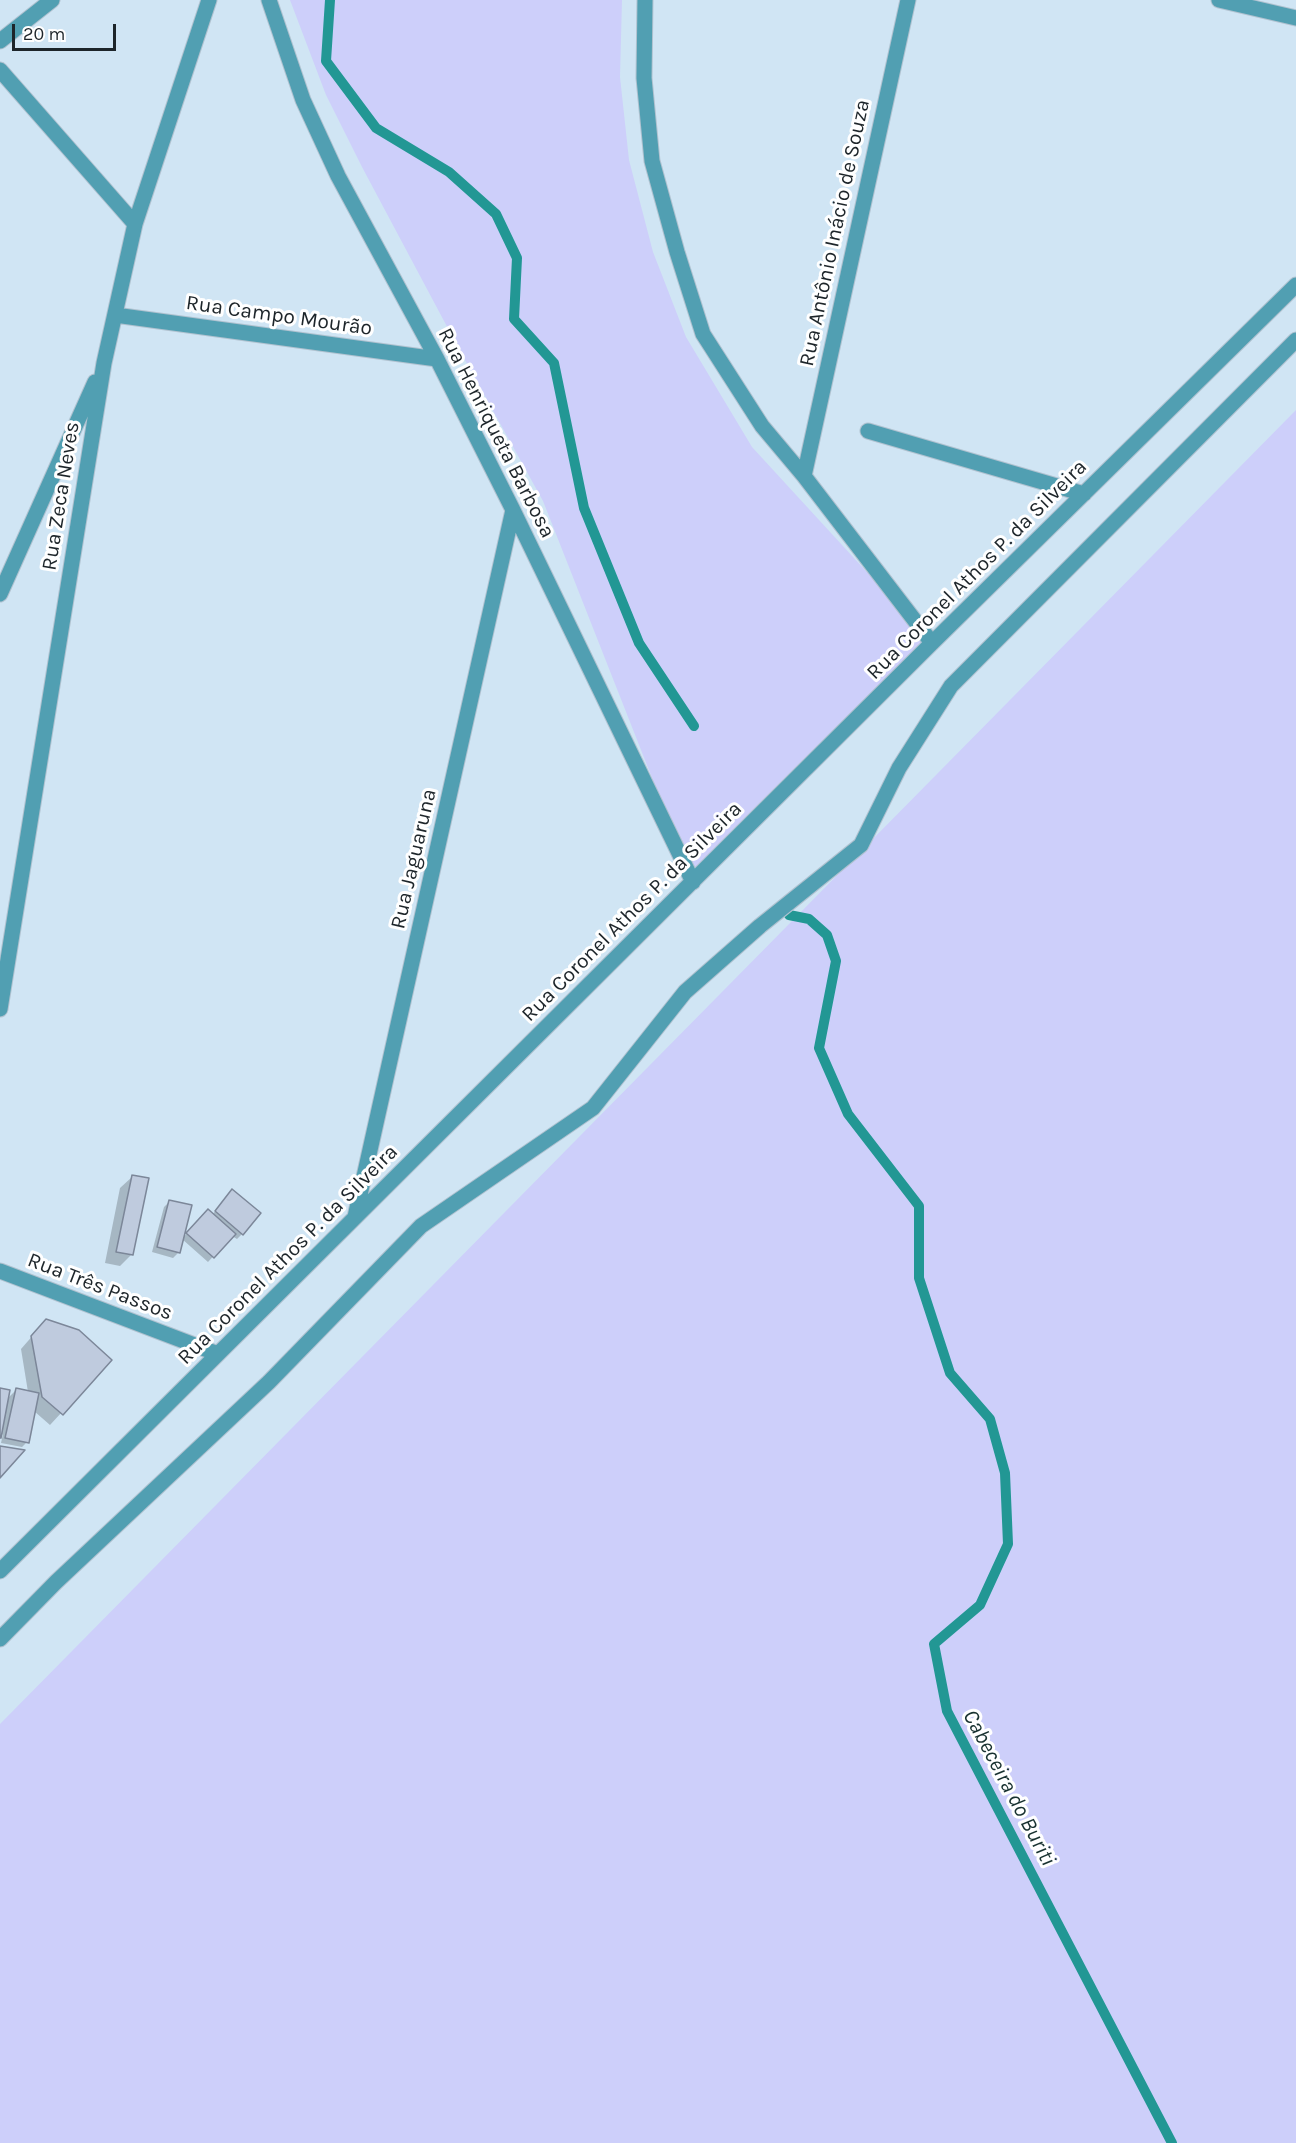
<!DOCTYPE html>
<html>
<head>
<meta charset="utf-8">
<style>
	body { margin:0 }
	#map { position:relative; width:1296px; height:2143px; overflow:hidden; background:#d0e5f4; font-family:Karla,sans-serif }
	canvas { display:block }
	.scale { position:absolute; left:12px; top:24px; width:104px; height:27px; box-sizing:border-box; border:3px solid #1d252a; border-top:0; padding-left:8px; font-size:18px; line-height:21px; white-space:nowrap; color:#1d252a; -webkit-text-stroke:4px #fff; paint-order:stroke }
</style>
</head>
<body>
<div id="map">
<canvas width="1296" height="2143"></canvas>
<div class="scale">20 m</div>
</div>
<script>
const context = document.querySelector('canvas').getContext('2d');
context.lineJoin = 'round';
function fillPath(path, color) {
  context.fillStyle = color;
  context.fill(path, 'evenodd');
}
function toPath(rows) {
  const path = new Path2D();
  for (const r of rows) {
    path.moveTo(r[0], r[1]);
    for (let i = 2; i < r.length; i += 2) path.lineTo(r[i], r[i + 1]);
  }
  return path;
}
function trace(path, color, width, dash) {
  context.strokeStyle = color;
  context.lineWidth = width;
  context.lineCap = dash ? 'butt' : 'round';
  context.setLineDash(dash || []);
  context.stroke(path);
}
function label(font, color, halo, rows, align = 'center') {
  context.font = font + ' Karla,sans-serif';
  context.lineWidth = 6;
  context.setLineDash([]);
  context.textBaseline = 'middle';
  context.strokeStyle = halo;
  context.fillStyle = color;
  for (const [text, x, y, turn = 0] of rows) {
    context.save();
    context.translate(x, y);
    context.rotate((+turn || 0) * Math.PI / 180);
    context.textAlign = isNaN(turn) ? turn : align;
    if (halo) context.strokeText(text, 0, 0);
    context.fillText(text, 0, 0);
    context.restore();
  }
}
const green = toPath([
	[290,0,622,0,620,77,629,160,653,252,686,337,752,447,932,643,693,882,543,501,460,351,362,167,326,95],
	[1296,410,1296,2143,0,2143,0,1724]
]);
const shadow = toPath([
	[132,1177,132,1254,120,1266,105,1263,120,1188],
	[227,1197,242,1234,237,1239,232,1236,208,1262,182,1239,202,1216,212,1215],
	[170,1201,190,1207,178,1253,173,1258,152,1252,164,1207],
	[35,1333,110,1360,50,1425,34,1411,27,1442,22,1447,1,1443,3,1434,0,1437,0,1389,7,1399,16,1390,28,1392,21,1349]
]);
const stream = toPath([
	[330,0,326,61,376,128,449,172,496,214,517,258,514,319,554,363,584,508,639,643,694,726],
	[789,915,809,919,827,935,836,961,819,1048,848,1114,919,1206,919,1278,950,1373,990,1419,1005,1473,1008,1544,980,1605,934,1644,947,1711,1172,2143]
]);
const building = toPath([
	[132,1175,149,1178,133,1255,116,1252,132,1175],
	[232,1189,261,1213,243,1235,215,1211,232,1189],
	[169,1200,192,1205,180,1253,157,1247,169,1200],
	[208,1209,236,1234,214,1258,186,1233,208,1209],
	[46,1319,79,1330,112,1360,63,1415,42,1397,31,1336,46,1319],
	[0,1388,10,1390,1,1438,0,1438,0,1388],
	[16,1388,39,1393,29,1443,5,1438,16,1388],
	[0,1446,25,1450,0,1478,0,1446]
]);
const street = toPath([
	[269,0,303,100,338,176,437,359,513,510,693,882],
	[645,0,644,78,652,161,677,252,703,334,762,426,804,476,932,643],
	[1219,0,1296,18],
	[0,41,52,0],
	[0,70,135,224],
	[115,315,437,359],
	[868,431,1084,494],
	[804,476,908,0],
	[0,594,95,382],
	[0,1009,104,363,135,224,209,0],
	[355,1217,513,510],
	[0,1271,218,1354],
	[0,1571,932,643,1296,285],
	[0,1639,56,1582,269,1382,421,1226,593,1108,685,992,760,926,861,845,899,768,951,686,1296,340]
]);
const streetNames = [
	["Rua Antônio Inácio de Souza",835,233,-78],
	["Rua Campo Mourão",279,316,8],
	["Rua Henriqueta Barbosa",496,433,63],
	["Rua Zeca Neves",61,496,-81],
	["Rua Coronel Athos P. da Silveira",977,570,-45],
	["Rua Jaguaruna",414,859,-77],
	["Rua Coronel Athos P. da Silveira",632,912,-45],
	["Rua Coronel Athos P. da Silveira",288,1255,-45],
	["Rua Três Passos",100,1287,21]
];
const waterNames = [
	["Cabeceira do Buriti",1009,1788,62]
];
fillPath(green, '#cdcffa');
fillPath(shadow, '#0003');
trace(stream, '#229794', 10);
fillPath(building, '#bfcbde');
trace(building, '#7c8799', 1.5);
trace(street, '#b0c2d0', 17);
trace(street, '#519fb2', 15);
label('21px', '#1d252a', '#fff', streetNames);
label('italic 22px', '#183130', '#fff', waterNames);
</script>
</body>
</html>
